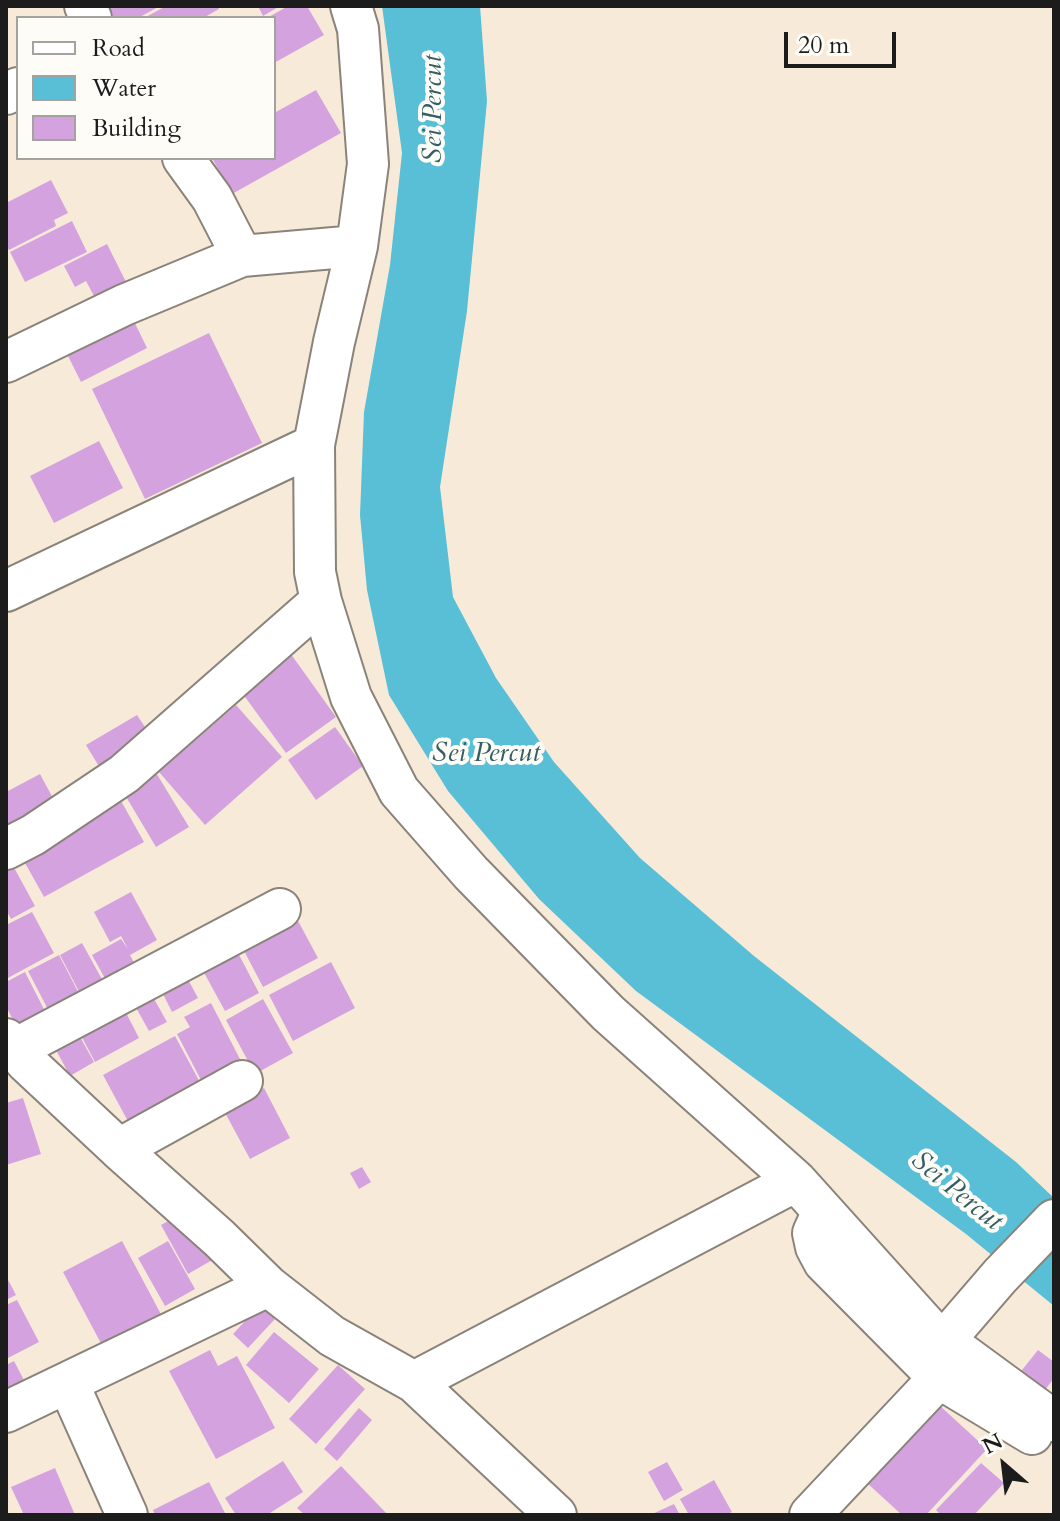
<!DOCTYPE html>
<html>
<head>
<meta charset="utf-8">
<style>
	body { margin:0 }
	#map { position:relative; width:1060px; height:1521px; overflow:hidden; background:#f8ead8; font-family:Cardo,serif }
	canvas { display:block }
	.frame { position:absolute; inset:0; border:8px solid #1c1c1c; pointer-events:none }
	.legend { position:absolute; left:16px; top:16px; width:260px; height:144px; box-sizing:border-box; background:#fdfcf7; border:2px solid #a3a29f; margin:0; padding:10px 14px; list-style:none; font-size:24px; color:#1c1c1c }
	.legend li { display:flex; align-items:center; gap:16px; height:40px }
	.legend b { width:40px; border:2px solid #a3a29f }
	.north { position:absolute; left:964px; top:1425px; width:80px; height:80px; -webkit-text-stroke:6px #fdfcf7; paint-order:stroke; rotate:332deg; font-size:22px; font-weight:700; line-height:32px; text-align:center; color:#1c1c1c }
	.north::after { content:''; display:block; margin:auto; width:28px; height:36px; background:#1c1c1c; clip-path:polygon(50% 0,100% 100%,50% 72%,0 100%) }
	.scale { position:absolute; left:784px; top:32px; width:112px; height:36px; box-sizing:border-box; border:4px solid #1c1c1c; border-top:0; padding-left:10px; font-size:24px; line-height:28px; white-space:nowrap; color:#1c1c1c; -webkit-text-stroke:6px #fdfcf7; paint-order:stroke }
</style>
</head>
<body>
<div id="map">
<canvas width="1060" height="1521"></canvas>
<div class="frame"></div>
<ul class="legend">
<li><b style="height:10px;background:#fff"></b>Road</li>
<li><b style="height:22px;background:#58bfd6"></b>Water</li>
<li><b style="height:22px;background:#d5a2e0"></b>Building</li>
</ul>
<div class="north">N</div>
<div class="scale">20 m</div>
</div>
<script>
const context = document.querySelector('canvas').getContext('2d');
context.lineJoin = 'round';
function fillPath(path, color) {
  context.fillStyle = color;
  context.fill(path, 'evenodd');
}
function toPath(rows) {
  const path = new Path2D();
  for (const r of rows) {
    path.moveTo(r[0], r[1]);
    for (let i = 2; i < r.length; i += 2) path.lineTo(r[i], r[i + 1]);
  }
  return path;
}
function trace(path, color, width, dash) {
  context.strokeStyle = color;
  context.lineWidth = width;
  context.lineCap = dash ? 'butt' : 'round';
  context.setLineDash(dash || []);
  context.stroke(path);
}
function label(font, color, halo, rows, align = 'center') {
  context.font = font + ' Cardo,serif';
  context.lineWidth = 8;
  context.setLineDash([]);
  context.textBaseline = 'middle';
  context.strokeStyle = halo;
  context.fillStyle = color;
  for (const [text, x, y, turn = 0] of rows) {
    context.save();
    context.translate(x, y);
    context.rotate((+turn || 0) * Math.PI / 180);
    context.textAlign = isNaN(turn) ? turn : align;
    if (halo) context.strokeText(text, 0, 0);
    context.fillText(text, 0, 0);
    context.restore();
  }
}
const water = toPath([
	[382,6,480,6,487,101,467,311,440,487,453,597,496,678,554,762,640,858,754,956,1016,1162,1054,1198,1054,1306,966,1234,636,991,539,899,448,791,389,695,367,590,360,515,364,412,390,265,402,153]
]);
const building = toPath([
	[102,6,160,6,138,18,109,18],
	[166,6,218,6,219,9,203,18,144,18],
	[258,6,280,6,263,16],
	[288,6,307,6,324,35,274,63,274,18,267,18],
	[316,90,341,133,232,194,212,158,274,158,274,113],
	[51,180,68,213,54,220,56,226,9,250,6,245,6,203],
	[72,221,87,252,25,282,10,252],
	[107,244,126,282,95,298,86,281,75,287,64,266],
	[130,313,147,348,81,382,63,346],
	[209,333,262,443,145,499,92,389],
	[99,441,123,488,54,523,30,476],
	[288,650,336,717,286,753,237,686],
	[236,705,282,757,205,825,159,772],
	[137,715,151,736,100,768,86,745],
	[335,727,363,766,316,800,288,760],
	[155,771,189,827,156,847,122,790],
	[40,774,55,802,7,828,6,792],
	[120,799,144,842,44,897,20,854],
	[11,862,35,906,11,919,6,910,6,865],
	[131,892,157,940,130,955,142,978,113,993,92,955,121,939,128,949,121,936,110,942,94,912],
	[32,912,54,953,6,979,6,925],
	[297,919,318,958,263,987,242,947],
	[82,943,109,992,86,1005,60,955],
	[237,951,259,993,225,1011,202,969],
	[59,955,85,1005,54,1021,28,971],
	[331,962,355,1008,293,1041,269,995],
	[183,970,198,998,172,1012,158,984],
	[25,972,51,1023,22,1038,6,1006,6,982],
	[148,988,167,1022,149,1031,130,997],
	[263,999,293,1053,255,1074,226,1020],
	[120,1001,139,1038,95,1062,76,1026],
	[211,1003,242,1063,203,1084,177,1034,190,1027,184,1017],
	[74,1026,94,1062,70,1076,50,1039],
	[175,1036,202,1086,130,1125,103,1075],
	[264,1088,290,1138,250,1159,223,1109],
	[23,1098,41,1154,6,1165,6,1103],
	[362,1167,371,1182,359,1189,350,1173],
	[186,1211,214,1259,188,1274,161,1225],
	[122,1241,163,1318,104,1349,63,1272],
	[168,1241,195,1289,165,1306,138,1258],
	[6,1276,16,1295,6,1300],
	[17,1300,39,1342,6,1359,6,1305],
	[260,1305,275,1319,248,1348,233,1334],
	[274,1332,319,1369,289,1403,246,1365],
	[210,1350,218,1366,237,1356,275,1428,216,1459,169,1371],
	[1038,1350,1054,1362,1054,1378,1042,1394,1018,1375],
	[14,1361,26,1384,6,1394,6,1365],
	[338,1365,365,1389,316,1444,289,1419],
	[939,1405,987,1449,926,1515,902,1515,867,1483],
	[359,1408,372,1420,337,1461,324,1449],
	[283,1461,303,1492,267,1515,236,1515,225,1498],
	[667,1462,683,1490,664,1501,648,1472],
	[981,1463,1004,1483,974,1515,941,1515,936,1510],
	[341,1466,388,1515,305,1515,297,1508],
	[55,1468,75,1515,24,1515,11,1487],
	[714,1480,732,1512,726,1515,689,1515,680,1499],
	[209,1482,226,1515,155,1515,153,1510],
	[674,1504,680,1515,650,1515]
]);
const minor = toPath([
	[85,6,91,18],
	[351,6,358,29,368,164,357,246,334,342,314,445,315,572,321,601,351,697,399,791,471,873,608,1013,796,1181,931,1331,1054,1421],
	[6,94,18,88],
	[183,158,212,198,242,256],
	[6,362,124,305,242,256,357,246],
	[6,591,314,445],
	[6,849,33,835,124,774,321,601],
	[6,1039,27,1063,119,1149,219,1238,268,1286,332,1336,414,1382,556,1515],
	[15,1049,280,909],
	[119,1149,242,1081],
	[823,1211,813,1233,816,1247,824,1262,939,1378,1032,1434],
	[944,1341,1000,1276,1054,1220],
	[414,1382,796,1181],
	[68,1383,127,1515],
	[6,1412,268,1286],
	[810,1515,939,1378]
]);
const waterNames = [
	["Sei Percut",435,109,-90],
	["Sei Percut",486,755],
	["Sei Percut",956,1192,39]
];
fillPath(water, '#58bfd6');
fillPath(building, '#d5a2e0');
trace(minor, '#8a837a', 44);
trace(minor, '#fff', 40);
label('italic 28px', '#345d66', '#fdfcf7', waterNames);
</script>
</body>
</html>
